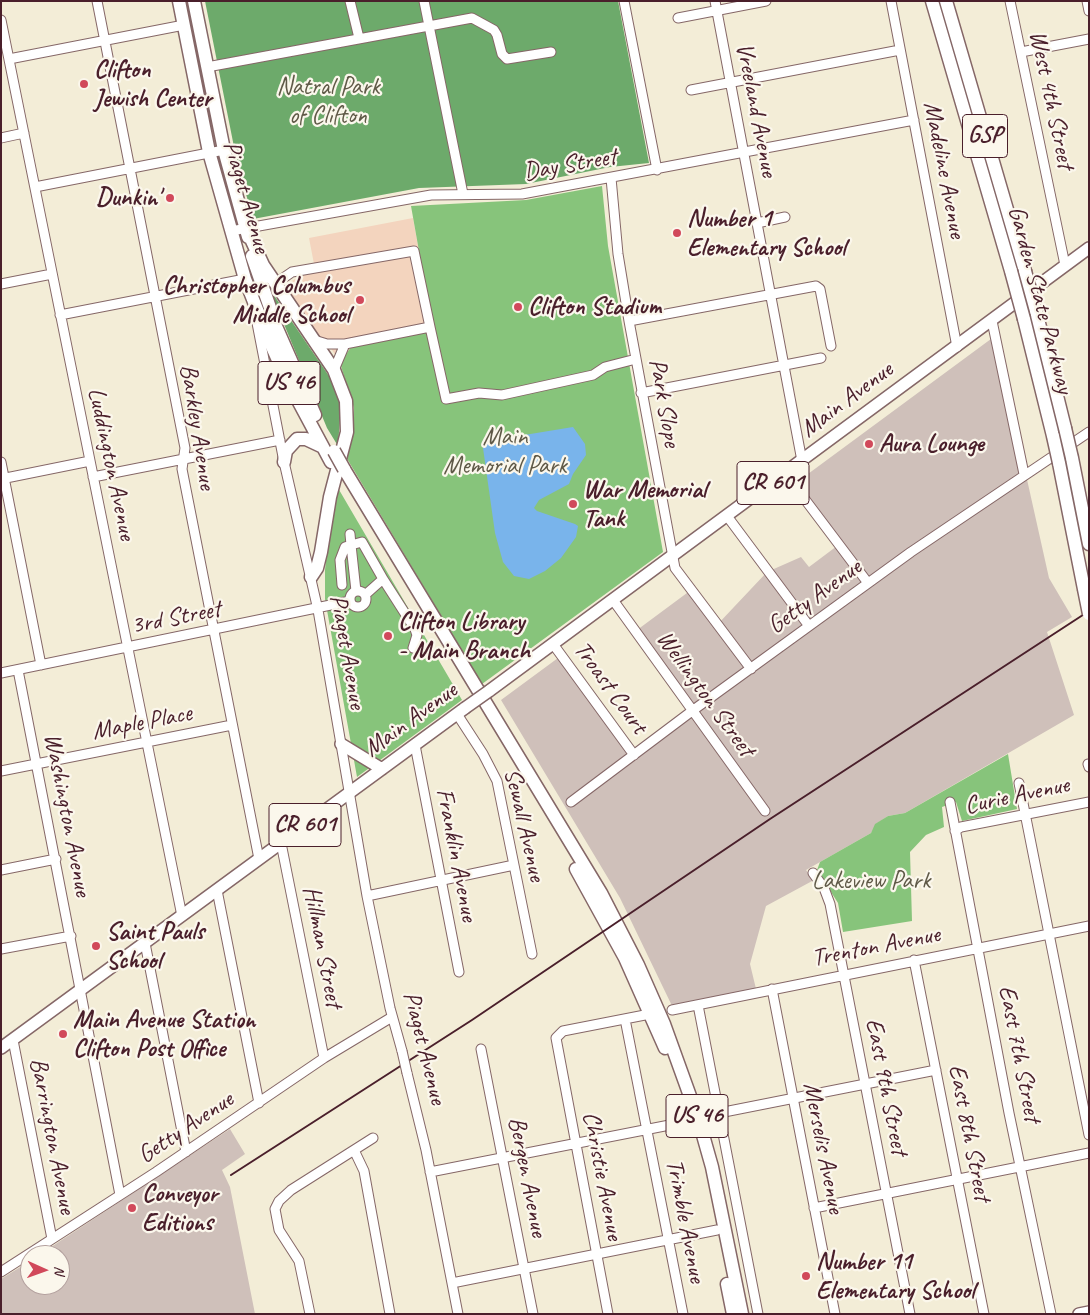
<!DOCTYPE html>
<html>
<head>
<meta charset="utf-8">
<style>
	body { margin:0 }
	#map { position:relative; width:1090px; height:1315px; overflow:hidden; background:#f3edd7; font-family:Caveat,sans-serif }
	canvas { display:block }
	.frame { position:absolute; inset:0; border:2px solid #4a1f2b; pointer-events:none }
	.north { position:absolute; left:20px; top:1245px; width:50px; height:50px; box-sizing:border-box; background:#fbf7ec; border:1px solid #b4a19f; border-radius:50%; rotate:92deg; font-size:14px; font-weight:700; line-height:20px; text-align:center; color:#4a1f2b }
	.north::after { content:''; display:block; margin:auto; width:18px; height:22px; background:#d1495b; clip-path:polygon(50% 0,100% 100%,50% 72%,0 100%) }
</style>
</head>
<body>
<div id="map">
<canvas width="1090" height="1315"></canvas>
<div class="frame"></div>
<div class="north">N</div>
</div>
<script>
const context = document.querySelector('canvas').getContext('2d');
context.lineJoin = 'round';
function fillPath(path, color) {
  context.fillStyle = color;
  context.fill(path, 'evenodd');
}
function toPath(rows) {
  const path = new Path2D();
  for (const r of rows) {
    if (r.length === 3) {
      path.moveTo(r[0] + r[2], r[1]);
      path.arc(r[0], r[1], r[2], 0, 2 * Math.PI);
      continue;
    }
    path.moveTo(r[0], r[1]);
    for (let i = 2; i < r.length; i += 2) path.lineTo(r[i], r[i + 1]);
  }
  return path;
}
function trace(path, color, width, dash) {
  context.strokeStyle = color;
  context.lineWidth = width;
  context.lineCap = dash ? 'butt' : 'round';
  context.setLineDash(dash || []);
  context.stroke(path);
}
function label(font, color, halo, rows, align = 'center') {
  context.font = font + ' Caveat,sans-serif';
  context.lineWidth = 4.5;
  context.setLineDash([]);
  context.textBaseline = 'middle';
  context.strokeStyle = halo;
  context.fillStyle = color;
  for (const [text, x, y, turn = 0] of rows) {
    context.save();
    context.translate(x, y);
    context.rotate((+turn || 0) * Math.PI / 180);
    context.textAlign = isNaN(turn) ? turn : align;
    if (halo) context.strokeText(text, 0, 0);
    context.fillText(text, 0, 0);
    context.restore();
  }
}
const built = toPath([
	[413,218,433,330,340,363,326,340,315,334,284,286,295,279,302,279,303,266,314,264,309,238]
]);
const industrial = toPath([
	[995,336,1049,578,1072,617,1047,632,1074,715,905,813,888,816,876,824,871,833,806,870,814,880,766,906,750,964,757,993,674,1010,620,898,501,700,558,658,631,757,691,711,633,633,691,590,717,625,767,572,801,557,809,567,837,546,793,485],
	[230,1129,245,1154,222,1170,230,1187,255,1314,1,1314,1,1279,30,1261,30,1285,60,1285,60,1255,39,1255]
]);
const green = toPath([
	[602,186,608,246,663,552,482,684,346,457,353,428,354,408,340,363,351,347,433,330,411,206,526,200],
	[338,488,462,700,357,777,325,599,325,570,331,516],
	[1008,754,1017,809,962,821,956,802,942,807,944,827,926,835,910,852,912,921,843,932,838,903,817,870,820,862,871,833,875,824,888,816,905,813]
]);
const forest = toPath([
	[205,1,618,1,649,163,610,167,526,184,419,188,253,219,237,162],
	[269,288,331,379,341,404,338,446,327,428]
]);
const water = toPath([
	[573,427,585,444,586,455,573,474,569,484,539,500,534,508,537,511,575,524,578,526,576,537,561,558,545,571,529,579,514,576,503,562,495,533,483,448,485,444,500,439]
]);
const minor = toPath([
	[97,1,185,448,182,469,259,859],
	[350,1,359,38],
	[424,1,463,194],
	[624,1,657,170],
	[715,1,802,461],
	[891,1,957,347],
	[1010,1,1065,265],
	[1087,1,1089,11],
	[678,18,766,1],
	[1,20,182,916],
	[1021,52,1089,39],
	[9,59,184,25],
	[207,67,472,18,494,30,497,35,502,54,507,59,551,52],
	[691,90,900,50],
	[1,138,24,133],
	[611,178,618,254,629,321,675,568,751,669],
	[35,187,224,150],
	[757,223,785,217],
	[231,231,431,195,522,194,914,120],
	[276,283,292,272,414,251,430,327,345,344,334,370],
	[1,284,52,274],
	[60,315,245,279],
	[256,318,284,462,318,610,367,896,390,1008,402,1051],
	[629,321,816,286,820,289,831,346],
	[992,321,1024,474],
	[430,327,446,399,479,393,502,395,593,375,605,367,636,359],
	[314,340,327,344,345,344],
	[641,393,821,358],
	[1,462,41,665],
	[785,473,868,583],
	[93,477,280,440],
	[1,479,90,461],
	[727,516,809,626],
	[342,585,340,560,345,547,351,545,350,534],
	[356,591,351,545,362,542,383,579],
	[358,599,8],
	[365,595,383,579,415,629,417,635,413,648],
	[613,600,765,811],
	[553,644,634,755],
	[18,670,120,1195],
	[1,673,350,601],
	[457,714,483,754,497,781,532,954],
	[415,745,459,972],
	[1088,764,1089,767],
	[1,771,232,725],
	[1019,783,1089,1135],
	[571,802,692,711,911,552,1089,432],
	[950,802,1009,1113,1051,1314],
	[955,831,961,827,1089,802],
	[281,843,324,1058],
	[1,870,56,859],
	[813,873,824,888,830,904,910,1314],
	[217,890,259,1103],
	[367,896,514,865],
	[145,943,186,1152],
	[1,949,71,936],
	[914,960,984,1314],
	[772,989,835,1314],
	[698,1005,758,1314],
	[672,1010,1089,926],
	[625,1019,683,1314],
	[13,1040,52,1239],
	[481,1049,533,1314],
	[407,1073,426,1150,458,1314],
	[719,1113,936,1070],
	[354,1150,364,1171,390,1314],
	[430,1172,690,1121],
	[814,1208,1089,1153],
	[1,1272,156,1172,324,1058,392,1017],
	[452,1283,717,1230],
	[310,1314,299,1261,279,1230,275,1209,279,1201,291,1190,373,1138],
	[608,1314,556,1038,563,1031,650,1014]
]);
const major = toPath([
	[489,691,1089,248],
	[341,744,382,769],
	[1,1048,465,708],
	[1079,1314,1089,1312]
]);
const highway = toPath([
	[179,1,209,152,245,279,269,340,286,378,331,462],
	[194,1,224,150,248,237],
	[932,1,1011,271],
	[946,1,1025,271],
	[246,228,263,265,334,370,346,401,347,432,330,497,321,552,317,568,311,577],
	[252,256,275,322],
	[1036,311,1065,428],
	[271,315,315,415],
	[1024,319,1053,436],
	[1072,458,1089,544],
	[284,462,286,451,297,439,306,439,323,447],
	[1059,463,1084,589],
	[344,469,601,893,638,965,664,1024,699,1121,712,1167,742,1314],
	[576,869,625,958,665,1048],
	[727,1284,733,1314]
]);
const rail = toPath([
	[231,1175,472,1020,770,819,1089,611]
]);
const minorBridge = toPath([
	[402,1051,407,1073]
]);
const majorBridge = toPath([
	[465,708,489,691]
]);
const highwayBridge = toPath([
	[1011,271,1024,319],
	[1025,271,1036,311],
	[1065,428,1072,458],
	[1053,436,1059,463],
	[334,451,344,469],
	[1084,589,1089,614]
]);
const markers = [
	[84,84,5,"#d1495b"],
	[170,198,5,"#d1495b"],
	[677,233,5,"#d1495b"],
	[360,300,5,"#d1495b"],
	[518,307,5,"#d1495b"],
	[869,444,5,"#d1495b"],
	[573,504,5,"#d1495b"],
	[388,636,5,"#d1495b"],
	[96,946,5,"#d1495b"],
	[63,1034,5,"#d1495b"],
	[132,1208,5,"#d1495b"],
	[806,1276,5,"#d1495b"]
];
const shields = [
	[985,136,45],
	[289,383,62],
	[773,483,72],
	[305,825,72],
	[697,1116,62]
];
const shieldNames = [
	["GSP",985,136],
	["US 46",289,383],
	["CR 601",773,483],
	["CR 601",305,825],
	["US 46",697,1116]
];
const poiNames = [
	["Clifton",94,70],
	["Jewish Center",94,99],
	["Dunkin'",160,198,"right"],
	["Number 1",687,219],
	["Elementary School",687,248],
	["Christopher Columbus",350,286,"right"],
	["Middle School",350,315,"right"],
	["Clifton Stadium",528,307],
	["Aura Lounge",879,444],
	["War Memorial",583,490],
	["Tank",583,519],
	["Clifton Library",398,622],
	["- Main Branch",398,651],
	["Saint Pauls",106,932],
	["School",106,961],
	["Main Avenue Station",73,1020],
	["Clifton Post Office",73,1049],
	["Conveyor",142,1194],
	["Editions",142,1223],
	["Number 11",816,1262],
	["Elementary School",816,1291]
];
const parkNames = [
	["Natral Park",328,87],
	["of Clifton",328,116],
	["Main",505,437],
	["Memorial Park",505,466],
	["Lakeview Park",871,881]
];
const streetNames = [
	["West 4th Street",1051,100,78],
	["Vreeland Avenue",756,110,79],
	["Day Street",570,165,-10],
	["Madeline Avenue",944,170,79],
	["Piaget Avenue",246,197,74],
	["Garden State Parkway",1040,300,75],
	["Main Avenue",847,400,-37],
	["Park Slope",664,403,80],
	["Barkley Avenue",197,427,81],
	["Luddington Avenue",111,464,78],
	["Getty Avenue",815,597,-36],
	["3rd Street",176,618,-11],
	["Piaget Avenue",347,652,80],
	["Troast Court",610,688,54],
	["Wellington Street",705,694,54],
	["Main Avenue",411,720,-36],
	["Maple Place",142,723,-11],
	["Curie Avenue",1017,796,-12],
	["Washington Avenue",67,815,79],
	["Sewall Avenue",524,825,77],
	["Franklin Avenue",456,855,79],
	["Hillman Street",322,947,79],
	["Trenton Avenue",876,947,-11],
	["Piaget Avenue",424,1048,76],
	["East 7th Street",1019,1054,79],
	["East 9th Street",886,1087,79],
	["Getty Avenue",186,1128,-34],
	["East 8th Street",969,1133,79],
	["Barrington Avenue",52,1136,79],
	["Merselis Avenue",823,1148,79],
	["Christie Avenue",602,1176,79],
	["Bergen Avenue",527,1177,79],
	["Trimble Avenue",685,1221,79]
];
fillPath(built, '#f3d4be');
fillPath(industrial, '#cfc0ba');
fillPath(green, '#87c47b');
fillPath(forest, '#6daa6b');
fillPath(water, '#79b4eb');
trace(minor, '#856767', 11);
trace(major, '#856767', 14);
trace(highway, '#856767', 15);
trace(minor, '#fff', 9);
trace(major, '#fff', 11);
trace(highway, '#fff', 12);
trace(rail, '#4a1f2b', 2);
trace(minorBridge, '#856767', 11, []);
trace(majorBridge, '#856767', 14, []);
trace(highwayBridge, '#856767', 15, []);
trace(minorBridge, '#fff', 9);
trace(majorBridge, '#fff', 11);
trace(highwayBridge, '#fff', 12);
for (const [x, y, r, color] of markers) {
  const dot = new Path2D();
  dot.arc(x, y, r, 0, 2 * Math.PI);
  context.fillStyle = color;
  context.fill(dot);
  trace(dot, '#fbf7ec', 2);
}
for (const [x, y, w] of shields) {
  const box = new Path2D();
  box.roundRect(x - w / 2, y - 21.5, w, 43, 4);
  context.fillStyle = '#fbf7ec';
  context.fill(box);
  trace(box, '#4a1f2b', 1);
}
label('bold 24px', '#4a1f2b', null, shieldNames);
label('bold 25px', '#4a1f2b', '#fbf7ec', poiNames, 'left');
label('25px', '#5f5947', '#fbf7ec', parkNames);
label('25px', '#4a1f2b', '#fbf7ec', streetNames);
</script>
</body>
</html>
